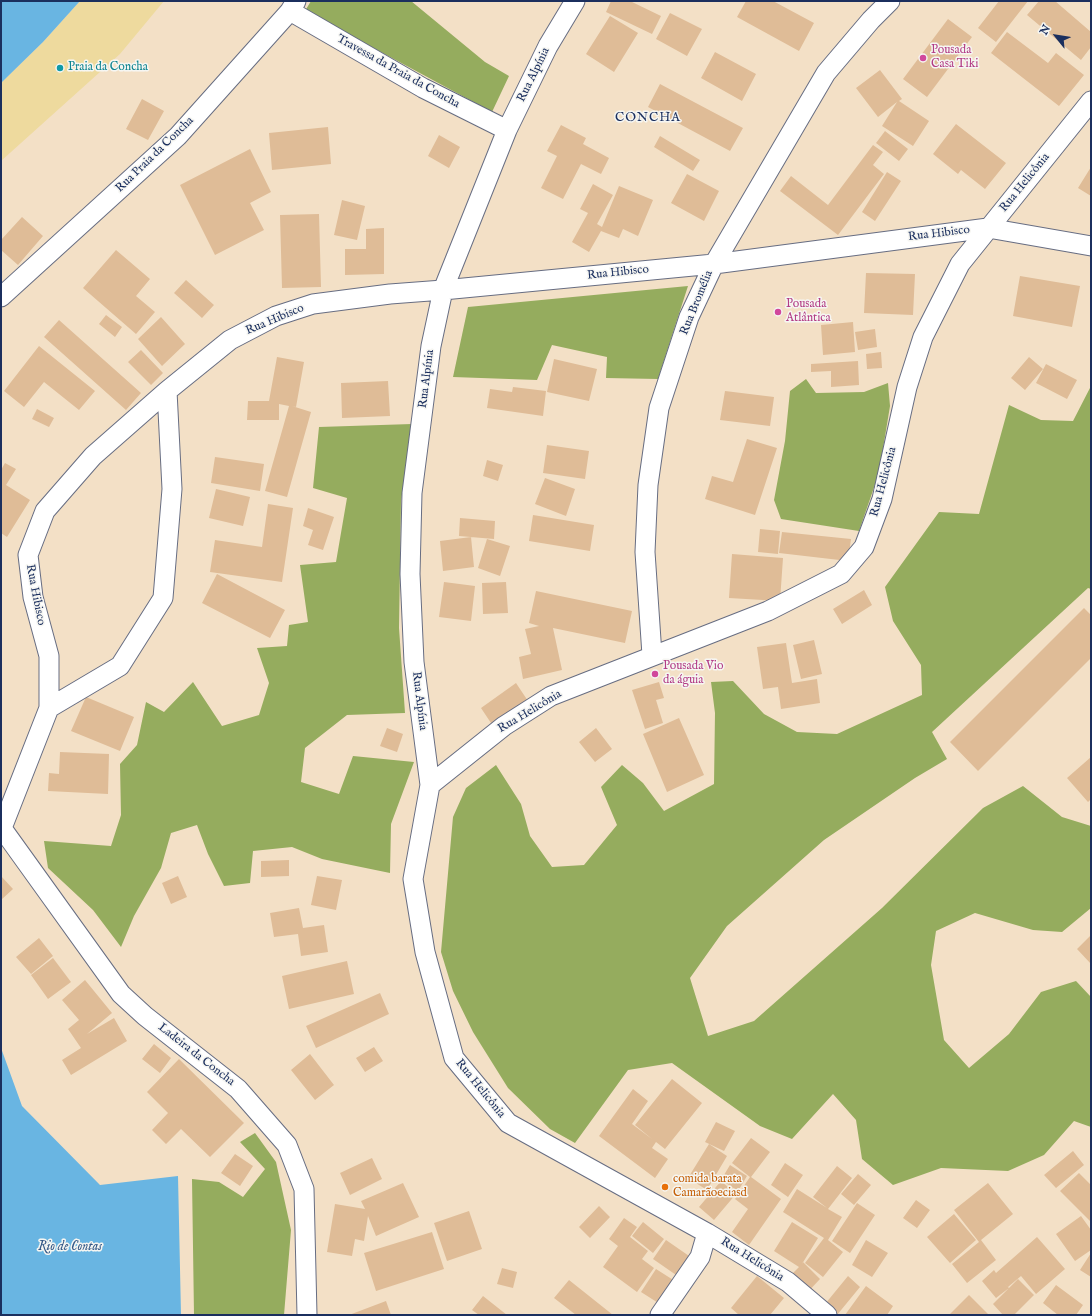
<!DOCTYPE html>
<html>
<head>
<meta charset="utf-8">
<style>
	body { margin:0 }
	#map { position:relative; width:1092px; height:1316px; overflow:hidden; background:#f3e0c6; font-family:"IM FELL English",serif }
	canvas { display:block }
	.frame { position:absolute; inset:0; border:2px solid #1b2f5e; pointer-events:none }
	.north { position:absolute; left:1036px; top:16px; width:40px; height:40px; -webkit-text-stroke:3px #f6f6f2; paint-order:stroke; rotate:300deg; font-size:11px; font-weight:700; line-height:16px; text-align:center; color:#1b2f5e }
	.north::after { content:''; display:block; margin:auto; width:14px; height:18px; background:#1b2f5e; clip-path:polygon(50% 0,100% 100%,50% 72%,0 100%) }
</style>
</head>
<body>
<div id="map">
<canvas width="1092" height="1316"></canvas>
<div class="frame"></div>
<div class="north">N</div>
</div>
<script>
const context = document.querySelector('canvas').getContext('2d');
context.lineJoin = 'round';
function fillPath(path, color) {
  context.fillStyle = color;
  context.fill(path, 'evenodd');
}
function toPath(rows) {
  const path = new Path2D();
  for (const r of rows) {
    path.moveTo(r[0], r[1]);
    for (let i = 2; i < r.length; i += 2) path.lineTo(r[i], r[i + 1]);
  }
  return path;
}
function trace(path, color, width, dash) {
  context.strokeStyle = color;
  context.lineWidth = width;
  context.lineCap = dash ? 'butt' : 'round';
  context.setLineDash(dash || []);
  context.stroke(path);
}
function label(font, color, halo, rows, align = 'center') {
  context.font = font + ' "IM FELL English",serif';
  context.lineWidth = 3;
  context.setLineDash([]);
  context.textBaseline = 'middle';
  context.strokeStyle = halo;
  context.fillStyle = color;
  for (const [text, x, y, turn = 0] of rows) {
    context.save();
    context.translate(x, y);
    context.rotate((+turn || 0) * Math.PI / 180);
    context.textAlign = isNaN(turn) ? turn : align;
    if (halo) context.strokeText(text, 0, 0);
    context.fillText(text, 0, 0);
    context.restore();
  }
}
const forest = toPath([
	[311,1,411,1,485,62,509,76,492,112,305,11],
	[688,286,658,379,606,378,607,357,552,345,537,380,453,377,468,307],
	[806,379,816,393,864,392,888,383,890,406,879,473,859,531,781,519,774,500,785,441,790,391],
	[1091,386,1091,589,1088,588,932,732,947,759,915,778,824,840,727,926,690,978,708,1036,754,1021,882,908,983,808,1023,786,1062,817,1091,826,1091,908,1062,932,1033,930,975,913,936,931,931,965,944,1040,969,1068,1009,1034,1041,992,1076,981,1091,997,1091,1127,1074,1121,1044,1155,1008,1171,941,1168,893,1185,862,1159,856,1120,833,1094,792,1139,760,1126,672,1063,628,1070,575,1143,550,1129,508,1088,473,1032,453,991,441,952,453,817,466,788,496,765,521,804,530,836,552,867,584,865,617,825,601,787,622,765,643,783,664,811,714,784,715,713,711,682,733,681,764,714,797,732,837,734,922,695,921,665,893,621,885,587,939,512,979,514,1009,405,1041,420,1073,421],
	[412,424,401,501,399,628,405,713,347,715,305,748,301,782,339,794,353,756,414,762,391,824,390,873,322,859,292,847,253,851,250,883,224,886,208,854,197,825,171,833,161,868,134,916,121,947,93,910,48,868,44,841,111,846,121,815,120,764,137,745,146,702,164,712,193,682,222,726,259,715,269,683,257,648,287,646,289,625,308,622,300,565,336,562,347,498,313,488,319,427],
	[255,1133,276,1162,291,1230,284,1315,194,1315,192,1179,219,1182,243,1197,265,1169,240,1142]
]);
const sand = toPath([
	[80,1,164,1,120,54,1,161,1,83,43,42]
]);
const water = toPath([
	[1,1,80,1,43,42,1,83],
	[1,1048,22,1106,100,1185,178,1176,181,1315,1,1315]
]);
const building = toPath([
	[611,1,630,1,661,16,652,34,606,12],
	[746,1,773,1,814,23,799,51,737,17],
	[999,1,1028,1,996,42,978,28],
	[1039,1,1055,1,1091,32,1091,47,1081,60,1027,15],
	[670,13,702,29,687,56,656,39],
	[610,16,638,33,614,72,586,54],
	[948,19,972,37,927,97,903,79],
	[1007,32,1048,63,1056,53,1084,75,1059,106,991,53],
	[715,52,756,74,742,101,701,78],
	[880,70,902,99,899,101,929,121,913,146,882,126,897,102,878,117,856,88],
	[660,84,743,128,730,151,648,107],
	[142,99,164,111,148,140,126,129],
	[956,124,1006,163,985,189,961,170,958,174,933,154],
	[561,125,586,138,583,144,609,158,601,174,581,164,563,199,541,188,557,156,547,151],
	[328,127,331,164,272,170,269,133],
	[885,131,908,149,899,161,876,143],
	[439,135,460,147,449,168,428,156],
	[660,136,700,160,693,171,654,147],
	[873,145,883,152,873,165,884,174,838,235,780,191,791,176,828,205],
	[250,149,271,192,250,203,264,230,215,255,180,185],
	[1091,167,1091,196,1078,188],
	[887,172,901,181,875,221,862,212],
	[687,174,719,191,704,221,671,203],
	[593,184,613,195,597,224,602,227,619,186,653,200,638,236,623,229,619,238,601,231,589,252,572,242,588,213,580,209],
	[342,200,365,206,357,240,334,235],
	[319,214,321,287,282,288,280,215],
	[22,217,43,236,18,265,1,250,1,240],
	[384,228,384,274,345,275,345,249,366,249,366,229],
	[116,250,150,279,136,296,155,312,136,334,83,288],
	[866,273,915,274,913,315,864,313],
	[1020,276,1080,286,1072,327,1013,316],
	[186,280,214,305,202,318,174,293],
	[106,315,122,327,115,337,99,324],
	[161,317,185,344,162,366,138,339],
	[59,320,141,393,126,410,44,337],
	[853,322,855,352,823,355,821,325],
	[875,329,877,347,858,350,855,332],
	[39,346,95,391,79,410,44,382,24,407,4,391],
	[141,350,163,373,151,385,128,362],
	[881,352,882,368,867,369,866,354],
	[277,357,304,362,296,407,292,406,311,412,287,497,265,491,289,406,279,404,279,420,247,420,248,401,269,401],
	[1029,357,1043,369,1025,390,1011,378],
	[554,359,597,369,589,401,547,392],
	[858,361,859,385,831,387,831,371,811,372,811,364],
	[1046,364,1077,380,1067,399,1036,383],
	[388,381,390,416,342,418,341,383],
	[513,387,546,391,543,416,487,408,490,389,512,392],
	[725,391,774,397,770,426,720,420],
	[37,409,54,418,49,427,32,419],
	[747,439,777,448,755,515,705,499,712,476,733,482],
	[547,445,589,451,585,479,543,473],
	[215,457,264,464,260,491,211,483],
	[487,460,503,465,498,481,483,476],
	[5,463,16,469,6,485,30,500,7,537,1,533,1,470],
	[545,478,575,489,566,516,535,504],
	[216,489,250,497,243,526,209,518],
	[268,504,293,508,282,582,210,572,215,540,262,547],
	[308,508,334,517,323,550,308,545,313,530,303,526],
	[533,515,594,525,590,551,529,541],
	[460,518,495,521,494,539,459,536],
	[760,529,780,531,778,554,758,552],
	[782,532,851,539,848,561,779,553],
	[471,537,474,567,443,571,440,541],
	[487,539,510,546,500,576,478,568],
	[732,554,783,558,780,601,729,598],
	[217,574,285,610,270,638,202,603],
	[444,582,475,586,471,621,439,617],
	[506,582,508,613,483,614,482,583],
	[864,590,872,605,842,624,833,609],
	[536,591,632,611,625,643,553,628,562,670,523,679,519,657,531,654,525,629,539,626,529,623],
	[1084,608,1091,615,1091,658,978,771,950,742],
	[814,640,822,674,801,679,793,645],
	[786,643,792,683,817,679,820,703,781,709,778,687,763,689,757,647],
	[659,682,664,698,656,700,663,723,645,729,632,690],
	[516,683,530,704,495,729,481,708],
	[86,697,134,717,120,751,71,731],
	[679,718,704,775,667,792,643,734],
	[387,728,403,734,397,752,380,746],
	[596,728,612,749,595,762,579,742],
	[60,752,109,754,108,794,48,791,49,773,59,774],
	[1091,757,1091,799,1088,802,1067,778],
	[289,860,289,876,261,877,261,861],
	[1,876,13,889,1,900],
	[178,876,187,897,171,904,162,883],
	[317,876,342,880,336,910,311,905],
	[299,908,303,928,324,925,328,952,301,956,298,934,274,937,270,913],
	[1091,935,1091,964,1077,949],
	[39,938,53,956,31,974,16,957],
	[53,958,71,982,48,999,31,975],
	[347,961,354,994,289,1009,282,976],
	[85,980,112,1013,87,1034,114,1018,127,1041,71,1075,62,1060,81,1048,68,1029,79,1020,62,1000],
	[380,993,389,1014,316,1048,306,1026],
	[154,1044,171,1058,160,1073,142,1059],
	[374,1047,383,1061,365,1072,356,1058],
	[310,1054,334,1085,315,1100,291,1070],
	[179,1059,244,1123,210,1157,181,1129,166,1144,152,1130,168,1113,147,1092],
	[672,1079,702,1103,665,1149,656,1142,652,1148,668,1159,655,1178,599,1136,633,1089,648,1101,632,1124,652,1139,635,1125],
	[716,1122,735,1131,724,1151,705,1142],
	[751,1138,770,1152,751,1177,781,1199,749,1245,732,1232,748,1209,735,1199,750,1177,732,1163],
	[709,1144,727,1156,707,1190,688,1178],
	[1073,1151,1084,1165,1056,1188,1044,1175],
	[235,1154,253,1166,240,1186,221,1173],
	[372,1158,382,1179,350,1195,340,1173],
	[785,1163,803,1175,788,1197,771,1185],
	[730,1165,747,1176,738,1191,721,1180],
	[837,1166,852,1178,828,1209,842,1217,828,1240,843,1252,823,1277,805,1263,824,1238,783,1212,797,1189,827,1208,813,1197],
	[1079,1173,1091,1185,1091,1222,1060,1191],
	[858,1174,871,1185,854,1205,841,1194],
	[721,1181,736,1194,714,1220,699,1207],
	[403,1183,419,1217,376,1236,368,1216,364,1241,355,1239,352,1256,327,1252,335,1204,365,1209,361,1201],
	[988,1183,1013,1214,981,1240,996,1260,967,1283,952,1264,979,1242,954,1210],
	[916,1200,930,1210,917,1228,903,1218],
	[857,1203,875,1215,850,1253,832,1241],
	[599,1206,610,1217,590,1238,579,1227],
	[469,1211,482,1249,447,1261,434,1223],
	[954,1214,976,1240,950,1263,927,1237],
	[1081,1216,1091,1230,1091,1250,1075,1261,1056,1234],
	[624,1218,637,1227,630,1237,648,1251,642,1259,654,1268,637,1292,603,1267,618,1246,609,1239],
	[643,1222,664,1239,653,1253,632,1236],
	[792,1222,818,1238,802,1264,803,1262,820,1279,805,1295,788,1278,799,1267,774,1251],
	[432,1232,444,1269,376,1291,364,1253],
	[1037,1237,1065,1269,1036,1294,1021,1276,1008,1287,1004,1283,1009,1288,996,1298,982,1281,994,1270,996,1273],
	[666,1240,692,1258,679,1277,653,1259],
	[866,1240,888,1253,872,1277,852,1265],
	[1091,1253,1091,1277,1080,1270],
	[502,1268,517,1272,513,1288,497,1284],
	[656,1269,678,1283,663,1306,641,1292],
	[757,1276,784,1298,770,1315,739,1315,731,1308],
	[848,1276,860,1287,837,1315,828,1315,821,1309],
	[1018,1279,1034,1295,1014,1315,1003,1315,993,1304],
	[569,1280,613,1315,576,1315,554,1298],
	[1056,1285,1083,1305,1076,1315,1058,1315,1043,1303],
	[866,1286,893,1306,887,1315,845,1315],
	[969,1295,989,1315,949,1315],
	[483,1296,507,1315,479,1315,472,1310],
	[386,1301,391,1315,349,1315]
]);
const street = toPath([
	[575,1,548,46,507,130,443,290,431,346,412,493,410,574,414,662,430,785,413,879,425,952,454,1058,508,1123,707,1233,788,1282,827,1315],
	[290,11,423,88,507,130],
	[1,297,178,136,290,11,296,1],
	[652,655,645,552,648,485,659,408,689,317,714,264,826,73,871,20,890,1],
	[49,708,120,666,163,598,172,489,167,391],
	[430,785,504,726,551,696,768,611,841,574,864,547,882,499,907,387,923,337,960,264,1091,101],
	[1,827,121,994,145,1016,238,1089,287,1145,304,1189,307,1315],
	[2,828,49,708,49,656,33,597,28,555,45,511,93,456,167,391,230,340,276,316,313,304,390,294,443,290,714,264,988,228,1091,246],
	[660,1315,700,1257,707,1233]
]);
const markers = [
	[923,58,4,"#d1479c"],
	[60,68,4,"#0f9aa8"],
	[778,312,4,"#d1479c"],
	[655,674,4,"#d1479c"],
	[665,1187,4,"#e8710a"]
];
const hotelNames = [
	["Pousada",931,51],
	["Casa Tiki",931,65],
	["Pousada",786,305],
	["Atlântica",786,319],
	["Pousada Vio",663,667],
	["da águia",663,681]
];
const cultureNames = [
	["Praia da Concha",68,68]
];
const streetNames = [
	["Travessa da Praia da Concha",398,72,29],
	["Rua Alpínia",534,75,-64],
	["Rua Praia da Concha",155,155,-44],
	["Rua Helicônia",1025,183,-51],
	["Rua Hibisco",939,234,-7],
	["Rua Hibisco",618,273,-6],
	["Rua Bromélia",697,303,-68],
	["Rua Hibisco",275,320,-23],
	["Rua Alpínia",427,379,-83],
	["Rua Helicônia",884,482,-75],
	["Rua Hibisco",35,595,79],
	["Rua Alpínia",419,701,83],
	["Rua Helicônia",530,712,-31],
	["Ladeira da Concha",196,1055,38],
	["Rua Helicônia",480,1089,51],
	["Rua Helicônia",752,1260,32]
];
const foodNames = [
	["comida barata",673,1180],
	["Camarãoeciasd",673,1194]
];
const neighbourhoodNames = [
	["CONCHA",648,118]
];
const waterNames = [
	["Rio de Contas",70,1247]
];
fillPath(forest, '#95ac5e');
fillPath(sand, '#eeda9e');
fillPath(water, '#69b5e2');
fillPath(building, '#dfbc97');
trace(street, '#676d82', 21);
trace(street, '#fff', 19);
for (const [x, y, r, color] of markers) {
  const dot = new Path2D();
  dot.arc(x, y, r, 0, 2 * Math.PI);
  context.fillStyle = color;
  context.fill(dot);
  trace(dot, '#f6f6f2', 1.5);
}
label('12px', '#b23c85', '#f6f6f2', hotelNames, 'left');
label('12px', '#0d838f', '#f6f6f2', cultureNames, 'left');
label('12px', '#1b2f5e', '#f6f6f2', streetNames);
label('12px', '#c56008', '#f6f6f2', foodNames, 'left');
context.letterSpacing = '1px';
label('13px', '#1b2f5e', '#f6f6f2', neighbourhoodNames);
context.letterSpacing = '0px';
label('italic 13px', '#325786', '#f6f6f2', waterNames);
</script>
</body>
</html>
